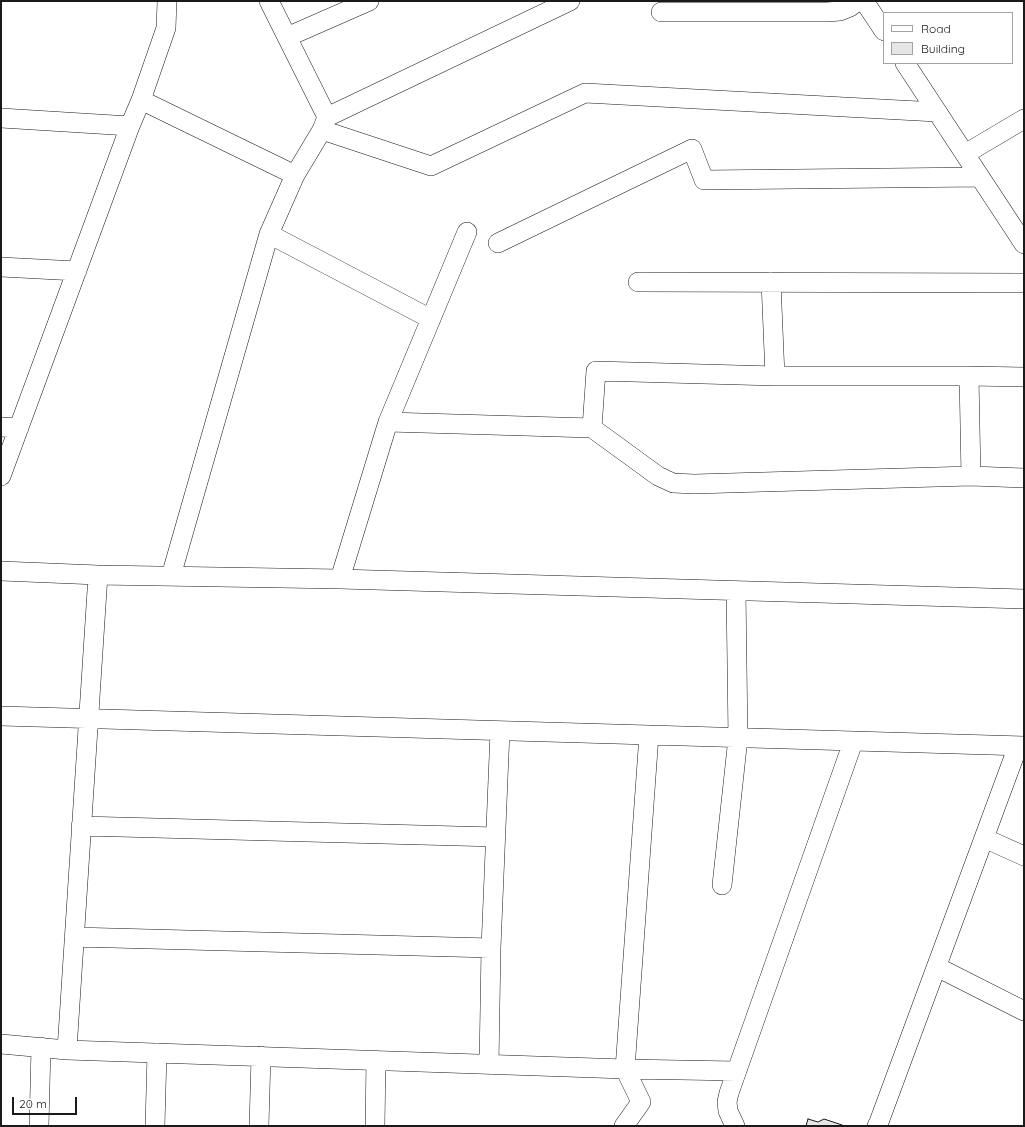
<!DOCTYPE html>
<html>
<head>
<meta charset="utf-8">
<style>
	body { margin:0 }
	#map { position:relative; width:1025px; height:1127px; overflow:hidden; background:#fff; font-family:Quicksand,sans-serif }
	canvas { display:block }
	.frame { position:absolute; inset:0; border:2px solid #1a1a1a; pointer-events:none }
	.legend { position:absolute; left:883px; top:12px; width:130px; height:52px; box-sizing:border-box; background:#fff; border:1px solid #a3a3a3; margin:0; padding:5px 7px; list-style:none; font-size:12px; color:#1a1a1a }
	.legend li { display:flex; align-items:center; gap:8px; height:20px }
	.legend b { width:20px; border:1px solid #a3a3a3 }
	.scale { position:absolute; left:12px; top:1097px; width:65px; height:18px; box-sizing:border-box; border:2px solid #1a1a1a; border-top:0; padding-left:5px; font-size:12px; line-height:14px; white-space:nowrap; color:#1a1a1a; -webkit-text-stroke:3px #fff; paint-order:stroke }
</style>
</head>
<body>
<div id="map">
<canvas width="1025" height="1127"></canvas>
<div class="frame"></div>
<ul class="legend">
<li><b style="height:5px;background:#fff"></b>Road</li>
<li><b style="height:11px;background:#e6e6e6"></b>Building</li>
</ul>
<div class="scale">20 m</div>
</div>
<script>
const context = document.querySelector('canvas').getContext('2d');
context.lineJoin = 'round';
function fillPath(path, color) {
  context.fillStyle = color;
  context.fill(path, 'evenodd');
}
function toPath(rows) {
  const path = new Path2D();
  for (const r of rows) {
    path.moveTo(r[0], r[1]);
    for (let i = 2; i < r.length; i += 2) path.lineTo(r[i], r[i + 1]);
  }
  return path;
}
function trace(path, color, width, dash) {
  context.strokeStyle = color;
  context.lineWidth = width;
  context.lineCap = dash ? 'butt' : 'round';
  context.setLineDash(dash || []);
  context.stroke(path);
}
const building = toPath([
	[808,1119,818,1122,824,1119,845,1126,806,1126,808,1119]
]);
const street = toPath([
	[269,1,327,117],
	[864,1,884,31],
	[661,12,827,12,840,11,850,7,858,1],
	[287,37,369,1],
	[905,63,1024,244],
	[141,100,295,175],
	[1,118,130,126],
	[322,130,431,166,585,93,937,112],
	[965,154,1024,119],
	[269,234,431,319],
	[498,243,692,149,704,180,980,177],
	[1,267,77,271],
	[638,282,1024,283],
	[771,282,775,376],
	[969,376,971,476],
	[388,422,592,428,596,371,775,376,969,376,1024,377],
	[1,427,19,428],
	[592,428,658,476,673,483,694,484,971,476,1024,478],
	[1,476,130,126,141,100,166,28,167,1],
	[1,571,98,575,340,579,1024,599],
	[171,576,269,234,295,175,322,130,327,117,570,1],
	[340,579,388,422,467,232],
	[1,716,1024,746],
	[81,826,496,837],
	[984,838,1024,856],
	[722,885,738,738,736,591],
	[74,937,491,948,500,731],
	[937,967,1024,1011],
	[1,1044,67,1050,625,1069,736,1071],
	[67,1050,98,575],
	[489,1064,491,948],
	[39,1126,41,1047],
	[155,1126,157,1053],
	[259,1126,261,1056],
	[375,1126,376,1060],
	[624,1126,641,1102,625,1069,649,735],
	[735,1126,728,1111,727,1102,729,1093,853,742],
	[877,1126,879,1122,1018,746]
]);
fillPath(building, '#e6e6e6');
trace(building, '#1a1a1a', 1);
trace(street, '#1a1a1a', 20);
trace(street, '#fff', 19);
</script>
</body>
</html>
